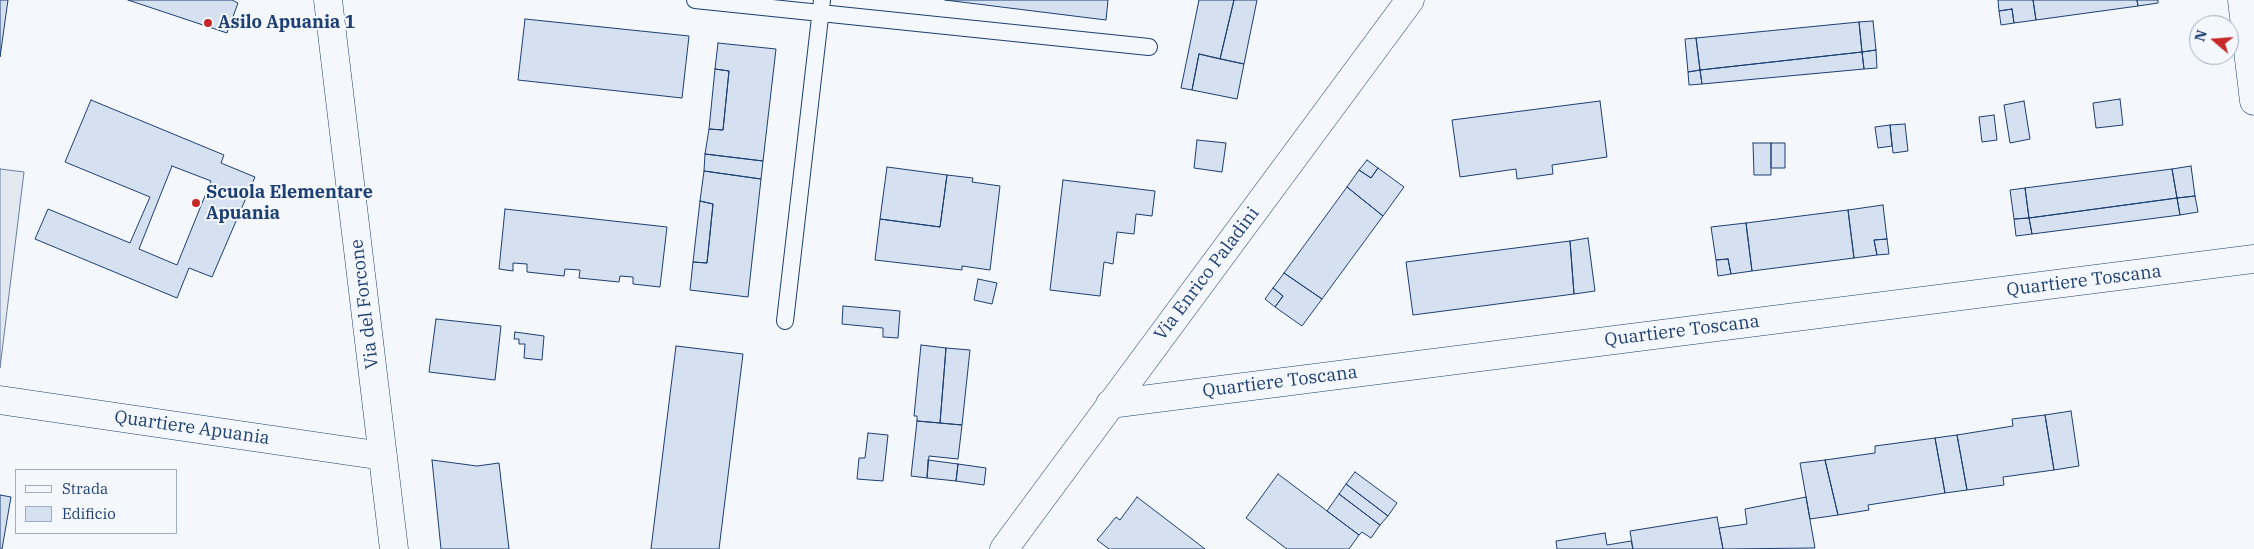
<!DOCTYPE html>
<html>
<head>
<meta charset="utf-8">
<style>
	body { margin:0 }
	#map { position:relative; width:2254px; height:549px; overflow:hidden; background:#f4f7fb; font-family:"IBM Plex Serif",serif }
	canvas { display:block }
	.legend { position:absolute; left:15px; top:469px; width:162px; height:65px; box-sizing:border-box; background:#f4f7fb; border:1px solid #9eadc5; margin:0; padding:6px 9px; list-style:none; font-size:15px; color:#1d3f73 }
	.legend li { display:flex; align-items:center; gap:10px; height:25px }
	.legend b { width:25px; border:1px solid #9eadc5 }
	.north { position:absolute; left:2189px; top:15px; width:50px; height:50px; box-sizing:border-box; background:#f4f7fb; border:1px solid #9eadc5; border-radius:50%; rotate:288deg; font-size:14px; font-weight:700; line-height:20px; text-align:center; color:#1d3f73 }
	.north::after { content:''; display:block; margin:auto; width:18px; height:22px; background:#c62828; clip-path:polygon(50% 0,100% 100%,50% 72%,0 100%) }
</style>
</head>
<body>
<div id="map">
<canvas width="2254" height="549"></canvas>
<ul class="legend">
<li><b style="height:6px;background:#f4f7fb"></b>Strada</li>
<li><b style="height:14px;background:#d5e0f0"></b>Edificio</li>
</ul>
<div class="north">N</div>
</div>
<script>
const context = document.querySelector('canvas').getContext('2d');
context.lineJoin = 'round';
function fillPath(path, color) {
  context.fillStyle = color;
  context.fill(path, 'evenodd');
}
function toPath(rows) {
  const path = new Path2D();
  for (const r of rows) {
    path.moveTo(r[0], r[1]);
    for (let i = 2; i < r.length; i += 2) path.lineTo(r[i], r[i + 1]);
  }
  return path;
}
function trace(path, color, width, dash) {
  context.strokeStyle = color;
  context.lineWidth = width;
  context.lineCap = dash ? 'butt' : 'round';
  context.setLineDash(dash || []);
  context.stroke(path);
}
function label(font, color, halo, rows, align = 'center') {
  context.font = font + ' "IBM Plex Serif",serif';
  context.lineWidth = 4;
  context.setLineDash([]);
  context.textBaseline = 'middle';
  context.strokeStyle = halo;
  context.fillStyle = color;
  for (const [text, x, y, turn = 0] of rows) {
    context.save();
    context.translate(x, y);
    context.rotate((+turn || 0) * Math.PI / 180);
    context.textAlign = isNaN(turn) ? turn : align;
    if (halo) context.strokeText(text, 0, 0);
    context.fillText(text, 0, 0);
    context.restore();
  }
}
const green = toPath([
	[0,169,24,172,0,368,0,169]
]);
const building = toPath([
	[0,0,8,0,0,57,0,0],
	[128,0,232,0,238,3,227,33,128,0],
	[945,0,1108,0,1106,20,945,0],
	[1199,0,1234,0,1220,59,1199,54,1192,90,1181,88,1199,0],
	[1234,0,1257,0,1244,64,1220,59,1234,0],
	[1998,0,2033,0,2036,20,2014,23,2012,9,1999,11,1998,0],
	[2033,0,2137,0,2138,6,2036,20,2033,0],
	[2137,0,2158,0,2158,3,2138,6,2137,0],
	[2012,9,2014,23,2001,25,1999,11,2012,9],
	[525,19,689,36,682,98,518,80,525,19],
	[1873,21,1876,50,1862,52,1859,22,1873,21],
	[1859,22,1862,52,1700,70,1696,38,1859,22],
	[1696,38,1700,70,1688,72,1685,39,1696,38],
	[718,43,776,49,763,161,705,154,709,129,723,130,729,71,715,69,718,43],
	[1876,50,1877,68,1864,69,1862,52,1876,50],
	[1862,52,1864,69,1702,84,1700,70,1862,52],
	[1199,54,1244,64,1237,99,1192,90,1199,54],
	[715,69,729,71,723,130,709,129,715,69],
	[1700,70,1702,84,1689,85,1688,72,1700,70],
	[2120,99,2123,125,2096,128,2093,103,2120,99],
	[91,100,224,155,221,163,255,177,212,277,189,268,177,298,35,239,48,209,130,243,150,197,65,162,91,100],
	[172,166,211,181,177,265,139,249,172,166],
	[1600,101,1607,157,1552,165,1553,174,1517,179,1516,169,1460,177,1452,120,1600,101],
	[2024,101,2030,139,2010,143,2004,105,2024,101],
	[1994,115,1997,140,1982,142,1979,117,1994,115],
	[1905,124,1908,151,1893,153,1890,125,1905,124],
	[1890,125,1892,146,1878,148,1875,127,1890,125],
	[1197,140,1226,143,1222,172,1194,168,1197,140],
	[1753,143,1771,143,1771,175,1754,175,1753,143],
	[1771,143,1785,143,1785,168,1771,168,1771,143],
	[705,154,763,161,761,179,704,171,705,154],
	[1367,160,1378,168,1371,178,1359,170,1367,160],
	[2191,166,2195,196,2177,198,2172,169,2191,166],
	[887,167,947,175,940,227,880,219,887,167],
	[1378,168,1404,187,1383,216,1347,187,1359,170,1371,178,1378,168],
	[2172,169,2177,198,2029,218,2025,188,2172,169],
	[704,171,761,179,748,297,690,290,693,262,707,263,713,204,700,201,704,171],
	[947,175,973,178,972,182,1000,186,990,270,962,266,962,270,875,260,880,219,940,227,947,175],
	[1063,180,1155,191,1152,216,1136,214,1134,234,1117,232,1113,264,1104,262,1100,296,1050,290,1063,180],
	[1347,187,1383,216,1322,299,1284,273,1347,187],
	[2025,188,2029,218,2014,219,2010,190,2025,188],
	[2195,196,2198,212,2180,215,2177,198,2195,196],
	[2177,198,2180,215,2032,234,2029,218,2177,198],
	[700,201,713,204,707,263,693,262,700,201],
	[1883,205,1887,239,1874,240,1877,255,1854,258,1848,210,1883,205],
	[505,209,667,227,660,287,633,284,633,277,620,276,619,282,579,278,580,270,565,269,564,276,527,272,527,264,513,263,513,271,499,269,505,209],
	[1848,210,1854,258,1752,271,1746,223,1848,210],
	[2029,218,2032,234,2016,236,2014,219,2029,218],
	[1746,223,1752,271,1731,274,1728,259,1716,260,1711,227,1746,223],
	[1588,238,1595,291,1574,294,1570,241,1588,238],
	[1887,239,1889,254,1877,255,1874,240,1887,239],
	[1570,241,1574,294,1413,315,1406,262,1570,241],
	[1728,259,1731,274,1718,276,1716,260,1728,259],
	[1284,273,1322,299,1302,326,1275,307,1283,296,1273,288,1284,273],
	[978,279,997,283,992,304,974,300,978,279],
	[1273,288,1283,296,1275,307,1265,299,1273,288],
	[843,306,900,311,898,338,883,337,883,328,842,324,843,306],
	[436,319,501,326,495,380,429,372,436,319],
	[515,332,544,336,542,360,524,358,525,344,519,344,519,339,514,339,515,332],
	[921,345,946,348,940,423,917,421,917,416,914,416,921,345],
	[676,346,743,354,719,549,651,549,676,346],
	[946,348,970,350,962,425,940,423,946,348],
	[2071,411,2079,466,2054,470,2045,415,2071,411],
	[2045,415,2054,470,2003,477,2004,485,1967,490,1957,435,2013,426,2012,419,2045,415],
	[917,421,962,425,958,459,929,456,927,478,911,476,917,421],
	[868,433,888,435,883,481,857,479,859,458,865,458,868,433],
	[1957,435,1967,490,1945,493,1935,438,1957,435],
	[1935,438,1945,493,1868,505,1869,510,1838,515,1825,460,1875,453,1875,446,1935,438],
	[432,460,477,466,499,463,509,549,441,549,432,460],
	[928,460,958,464,956,481,927,478,928,460],
	[1825,460,1838,515,1810,519,1800,463,1825,460],
	[958,464,986,468,984,485,956,481,958,464],
	[1355,472,1397,503,1388,516,1346,484,1355,472],
	[1278,474,1359,535,1349,549,1287,549,1246,518,1278,474],
	[1346,484,1388,516,1380,525,1339,494,1346,484],
	[1339,494,1380,525,1371,538,1362,532,1359,535,1327,511,1339,494],
	[0,495,11,497,2,549,0,549,0,495],
	[1137,497,1205,549,1109,549,1097,540,1116,517,1120,520,1137,497],
	[1806,497,1815,548,1723,549,1719,528,1747,524,1745,509,1806,497],
	[1717,517,1723,549,1633,549,1630,531,1717,517],
	[1605,533,1607,545,1631,541,1633,549,1557,549,1556,541,1605,533]
]);
const lane = toPath([
	[695,0,1149,47],
	[785,321,822,0]
]);
const street = toPath([
	[328,0,394,549],
	[2242,0,2254,101],
	[0,400,383,456],
	[1110,404,2254,259],
	[1004,549,1410,0]
]);
const markers = [
	[208,23,5,"#c62828"],
	[196,203,5,"#c62828"]
];
const poiNames = [
	["Asilo Apuania 1",218,23],
	["Scuola Elementare",206,193],
	["Apuania",206,214]
];
const streetNames = [
	["Via Enrico Paladini",1207,274,-53],
	["Quartiere Toscana",2084,281,-7],
	["Via del Forcone",365,304,-97],
	["Quartiere Toscana",1682,331,-7],
	["Quartiere Toscana",1280,382,-7],
	["Quartiere Apuania",192,428,8]
];
fillPath(green, '#e3e9f0');
trace(green, '#687fa3', 1);
fillPath(building, '#d5e0f0');
trace(building, '#1d3f73', 1);
trace(lane, '#1d3f73', 18);
trace(street, '#1d3f73', 29);
trace(lane, '#f4f7fb', 16);
trace(street, '#f4f7fb', 28);
for (const [x, y, r, color] of markers) {
  const dot = new Path2D();
  dot.arc(x, y, r, 0, 2 * Math.PI);
  context.fillStyle = color;
  context.fill(dot);
  trace(dot, '#f4f7fb', 2);
}
label('bold 18px', '#1d3f73', '#f4f7fb', poiNames, 'left');
label('18px', '#1d3f73', '#f4f7fb', streetNames);
</script>
</body>
</html>
